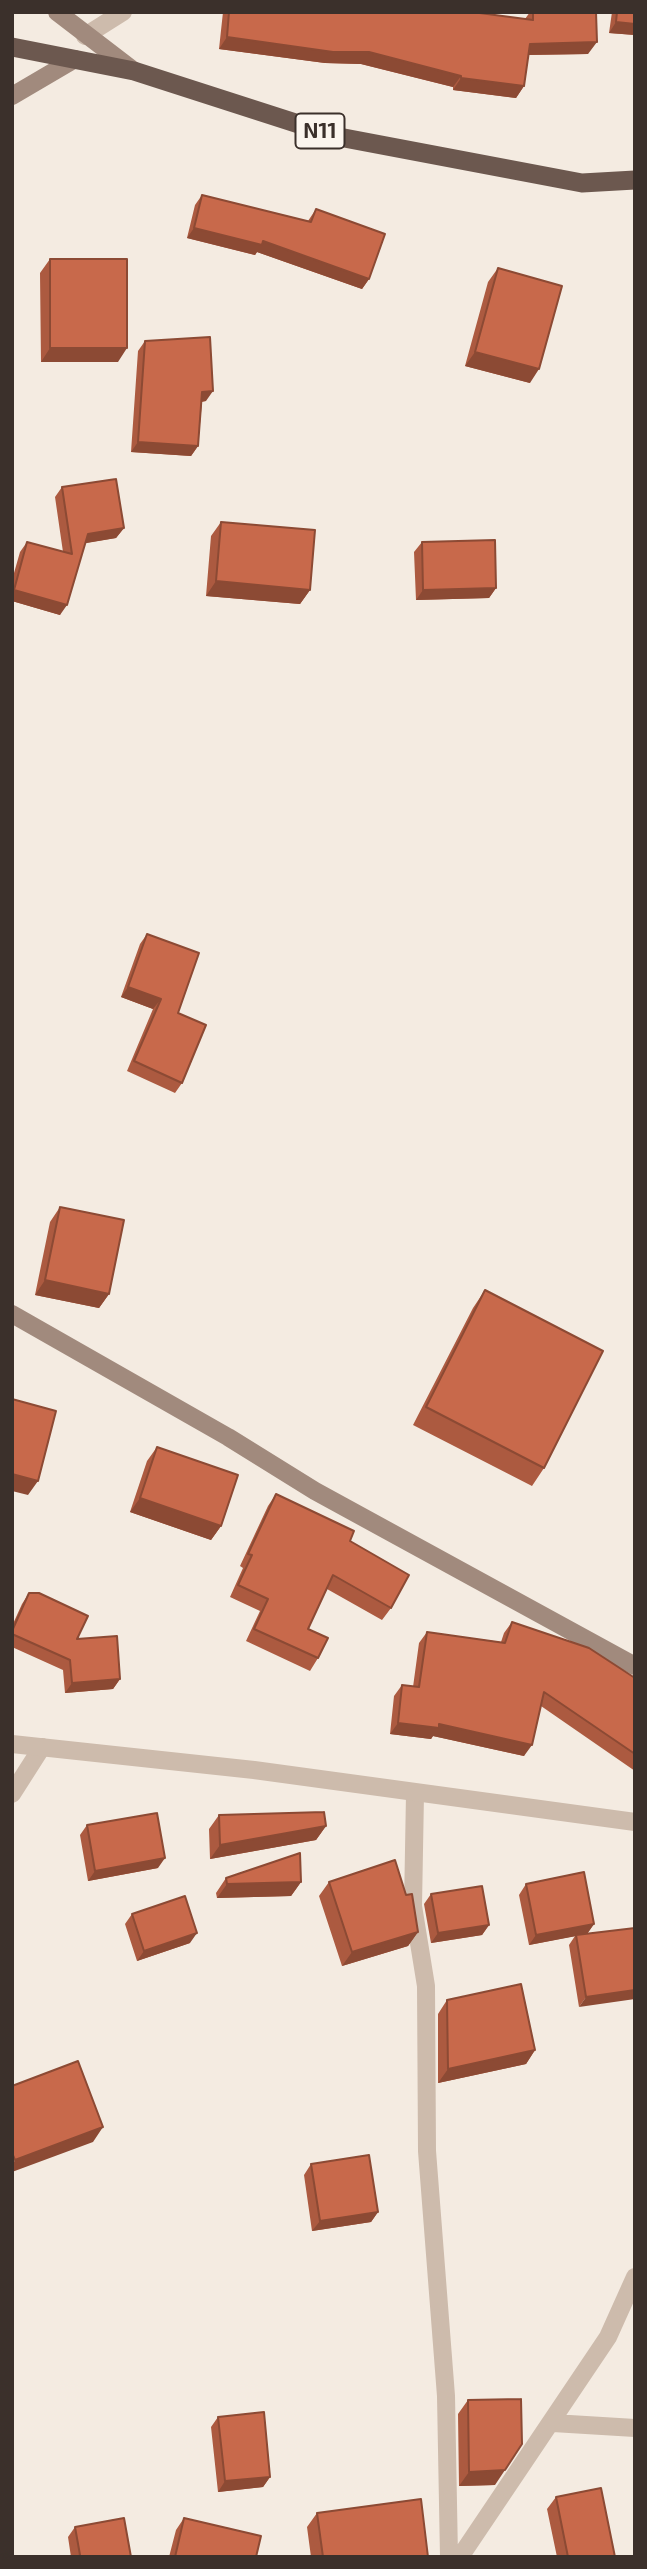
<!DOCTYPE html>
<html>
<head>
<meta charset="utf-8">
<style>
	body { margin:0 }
	#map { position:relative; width:647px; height:2569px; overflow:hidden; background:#f4ebe1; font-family:"Exo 2",sans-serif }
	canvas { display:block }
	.frame { position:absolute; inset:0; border:14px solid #3b302b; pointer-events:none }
</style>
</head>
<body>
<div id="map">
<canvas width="647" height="2569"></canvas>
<div class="frame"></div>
</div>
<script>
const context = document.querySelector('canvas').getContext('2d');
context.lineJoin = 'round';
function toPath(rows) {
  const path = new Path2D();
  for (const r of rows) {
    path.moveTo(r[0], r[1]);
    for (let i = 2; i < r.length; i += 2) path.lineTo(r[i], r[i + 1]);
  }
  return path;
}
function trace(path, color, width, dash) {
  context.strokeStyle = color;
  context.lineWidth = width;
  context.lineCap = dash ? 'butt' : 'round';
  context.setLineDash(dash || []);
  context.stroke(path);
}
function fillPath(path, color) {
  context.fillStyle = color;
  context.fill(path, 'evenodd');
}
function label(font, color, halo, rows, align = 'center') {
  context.font = font + ' "Exo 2",sans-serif';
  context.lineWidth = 7;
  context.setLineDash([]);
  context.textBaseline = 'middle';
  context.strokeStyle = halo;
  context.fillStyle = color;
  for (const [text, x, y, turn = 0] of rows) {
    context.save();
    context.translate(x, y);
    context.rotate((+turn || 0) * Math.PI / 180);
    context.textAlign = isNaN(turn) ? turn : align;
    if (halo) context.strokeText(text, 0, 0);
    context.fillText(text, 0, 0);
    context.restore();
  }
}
const minor = toPath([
	[12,1794,42,1747],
	[415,1794,413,1906,426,1986,427,2151,446,2396,449,2557],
	[553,2423,635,2428],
	[460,2557,608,2337,635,2277]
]);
const tertiary = toPath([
	[85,36,123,12],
	[12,1744,254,1770,635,1822]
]);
const secondary = toPath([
	[57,12,134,71],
	[12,96,75,59],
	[12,1314,228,1437,315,1491,635,1666]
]);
const trunk = toPath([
	[12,47,134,71,339,137,582,183,635,180]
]);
const wall = toPath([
	[223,12,472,12,525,19,530,12,596,12,588,54,528,55,524,86,516,98,453,90,453,87,361,64,325,63,219,49],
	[612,12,635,12,635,35,609,33],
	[202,195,308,221,316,209,369,279,362,289,257,252,255,255,187,238,195,205],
	[50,259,118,362,41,362,40,273],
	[498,268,530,383,465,366,488,282],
	[145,341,206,401,202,402,198,446,191,456,131,452,138,351],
	[62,487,124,528,116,538,85,543,60,615,12,601,12,580,20,552,27,542,63,552,55,497],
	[221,522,310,590,300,604,206,596,211,536],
	[422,542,496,588,489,598,416,600,414,552],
	[147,934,178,1013,182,1083,175,1093,127,1071,153,1009,121,997,140,944],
	[60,1207,109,1294,99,1308,35,1295,50,1222],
	[485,1290,544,1468,532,1486,413,1425,473,1308],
	[157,1447,221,1526,211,1540,130,1512,147,1461],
	[276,1494,350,1541,391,1608,382,1620,327,1589,308,1629,318,1658,310,1671,246,1641,260,1611,230,1597,243,1568,240,1566,268,1506],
	[29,1593,120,1679,113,1689,65,1693,63,1670,12,1647,12,1626,22,1604],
	[512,1622,635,1678,635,1771,541,1706,524,1756,433,1736,431,1739,390,1734,394,1696,402,1685,413,1687,419,1643,427,1632,501,1642,504,1633],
	[219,1815,326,1826,316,1840,210,1859,209,1829],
	[87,1825,158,1868,88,1881,80,1835],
	[226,1878,301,1882,291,1896,217,1898,216,1893],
	[329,1882,418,1932,408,1946,342,1966,319,1896],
	[526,1884,594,1924,587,1934,635,1928,579,2007,569,1945,575,1936,529,1945,519,1895],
	[431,1894,489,1925,482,1935,431,1943,424,1904],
	[132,1914,190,1943,137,1961,125,1924],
	[447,2000,535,2050,526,2064,438,2083,438,2014],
	[311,2164,378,2212,371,2222,312,2231,304,2175],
	[468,2400,495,2485,459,2486,458,2414],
	[218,2417,270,2477,263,2487,218,2492,211,2427],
	[556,2497,615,2557,557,2557,547,2509],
	[317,2513,428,2557,311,2557,307,2527],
	[184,2518,256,2557,169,2557,176,2530],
	[75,2527,131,2557,71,2557,68,2537]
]);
const shadedWall = toPath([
	[616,22,635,24,635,35,609,33],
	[227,37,369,52,461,76,453,87,361,64,325,63,219,49],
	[597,42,588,54,522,55,530,44],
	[461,78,524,86,516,98,453,90],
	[194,228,263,241,369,279,362,289,257,252,255,255,187,238],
	[50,348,127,348,118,362,41,362],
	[475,352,539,369,530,383,465,366],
	[213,391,206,401,195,402,202,392],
	[138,442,198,446,191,456,131,452],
	[124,528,116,538,81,544,88,534],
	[216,581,310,590,300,604,206,596],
	[496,588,489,598,416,600,423,590],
	[14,590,67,605,60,615,12,601,12,591],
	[128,987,161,999,153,1009,121,997],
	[45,1280,109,1294,99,1308,35,1295],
	[12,1474,38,1481,28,1495,12,1491],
	[140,1498,221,1526,211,1540,130,1512],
	[120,1679,113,1689,65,1693,72,1683],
	[398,1723,439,1724,532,1745,524,1756,433,1736,431,1739,390,1734],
	[326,1826,316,1840,210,1859,220,1845],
	[165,1858,158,1868,88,1881,95,1871],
	[301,1882,291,1896,217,1898,227,1884],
	[594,1924,587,1934,529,1945,536,1935],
	[489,1925,482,1935,431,1943,438,1933],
	[418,1932,408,1946,342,1966,352,1952],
	[197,1933,190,1943,137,1961,144,1951],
	[635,1990,635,1999,579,2007,586,1997],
	[535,2050,526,2064,438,2083,448,2069],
	[103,2127,93,2142,12,2172,12,2165,15,2160],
	[378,2212,371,2222,312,2231,320,2221],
	[505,2470,495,2485,459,2486,469,2472],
	[270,2477,263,2487,218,2492,225,2481]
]);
const building = toPath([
	[229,12,472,12,533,20,533,12,596,12,597,42,530,44,524,86,461,78,461,76,369,52,333,52,227,37,229,12],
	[617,12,635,12,635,24,616,22,617,12],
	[202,195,311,222,316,209,385,234,369,279,263,241,262,245,194,228,202,195],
	[50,259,127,259,127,348,50,348,50,259],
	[498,268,562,286,539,369,475,352,498,268],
	[210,337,213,391,202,392,198,446,138,442,145,341,210,337],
	[116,479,124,528,88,534,67,605,14,590,27,542,72,554,62,487,116,479],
	[221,522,315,530,310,590,216,581,221,522],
	[495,540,496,588,423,590,422,542,495,540],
	[147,934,199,953,178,1013,206,1025,182,1083,134,1061,161,999,128,987,147,934],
	[60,1207,124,1220,109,1294,45,1280,60,1207],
	[485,1290,603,1351,544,1468,426,1407,485,1290],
	[12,1399,56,1411,38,1481,12,1474,12,1399],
	[157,1447,238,1475,221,1526,140,1498,157,1447],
	[276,1494,354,1531,350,1541,409,1575,391,1608,333,1575,308,1629,328,1638,318,1658,254,1629,268,1599,238,1585,252,1555,248,1554,276,1494],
	[29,1593,39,1593,88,1616,77,1639,117,1636,120,1679,72,1683,70,1660,12,1634,12,1631,29,1593],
	[512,1622,589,1648,635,1678,635,1754,544,1692,532,1745,439,1724,439,1728,398,1723,402,1685,419,1687,427,1632,505,1643,512,1622],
	[324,1812,326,1826,220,1845,219,1815,324,1812],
	[157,1813,165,1858,95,1871,87,1825,157,1813],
	[300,1853,301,1882,227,1884,226,1878,300,1853],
	[395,1860,406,1895,412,1894,418,1932,352,1952,329,1882,395,1860],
	[584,1872,594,1924,536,1935,526,1884,584,1872],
	[482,1886,489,1925,438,1933,431,1894,482,1886],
	[185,1896,197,1933,144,1951,132,1914,185,1896],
	[635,1928,635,1990,586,1997,576,1935,635,1928],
	[521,1984,535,2050,448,2069,447,2000,521,1984],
	[78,2061,103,2127,15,2160,12,2153,12,2086,78,2061],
	[369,2155,378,2212,320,2221,311,2164,369,2155],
	[521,2399,522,2444,505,2470,469,2472,468,2400,521,2399],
	[264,2412,270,2477,225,2481,218,2417,264,2412],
	[601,2488,615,2557,568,2557,556,2497,601,2488],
	[421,2499,428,2557,323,2557,317,2513,421,2499],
	[124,2518,131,2557,77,2557,80,2555,75,2527,124,2518],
	[184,2518,261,2536,256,2557,175,2557,184,2518]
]);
const shields = [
	[320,131,49]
];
const shieldNames = [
	["N11",320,131]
];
trace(minor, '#cdbbac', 18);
trace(tertiary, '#cdbbac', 18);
trace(secondary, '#a18a7d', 18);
trace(trunk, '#6c584f', 19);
fillPath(wall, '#ac5a40');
fillPath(shadedWall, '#8c4a34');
fillPath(building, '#c8694b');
trace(building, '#8c4a34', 2);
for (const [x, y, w] of shields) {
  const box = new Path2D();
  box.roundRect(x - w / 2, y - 17.5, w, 35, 5);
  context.fillStyle = '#fbf5ee';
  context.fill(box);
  trace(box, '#3b302b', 2);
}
label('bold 21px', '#3b302b', null, shieldNames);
</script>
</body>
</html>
